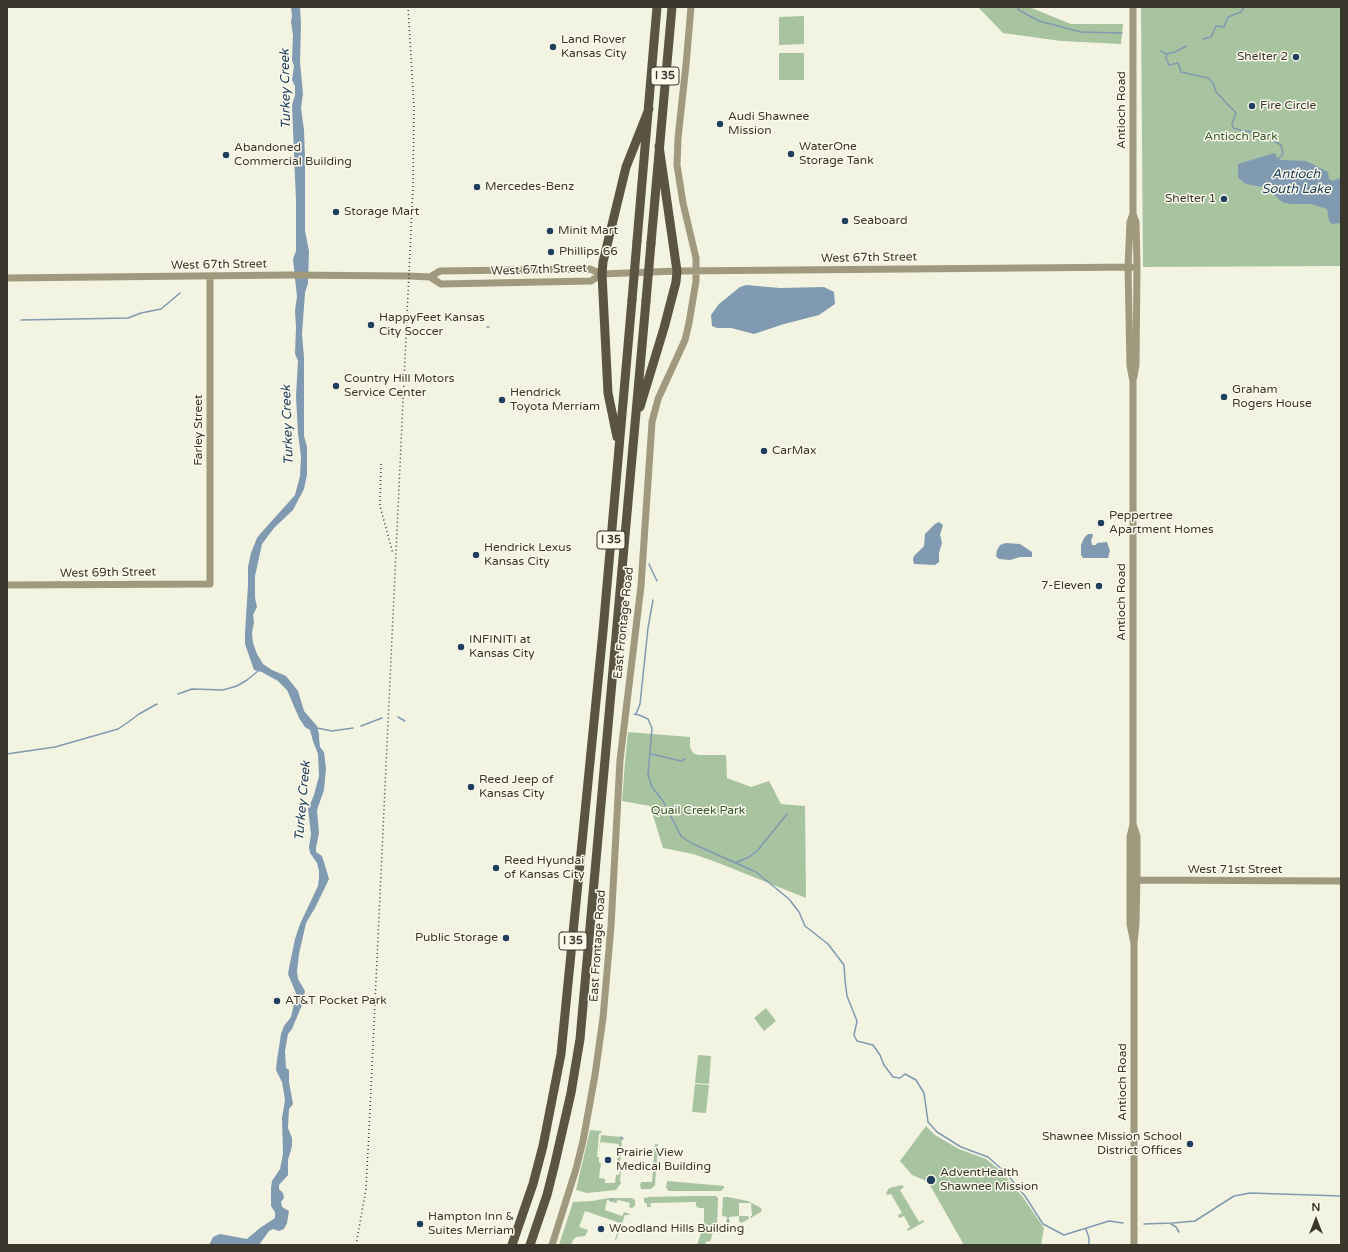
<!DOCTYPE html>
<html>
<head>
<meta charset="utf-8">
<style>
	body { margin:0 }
	#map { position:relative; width:1348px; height:1252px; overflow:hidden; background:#f3f3e1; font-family:"Varela Round",sans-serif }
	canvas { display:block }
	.frame { position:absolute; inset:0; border:8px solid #3a362b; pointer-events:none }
	.north { position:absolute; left:1296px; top:1200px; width:40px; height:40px; -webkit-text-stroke:3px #fbfaed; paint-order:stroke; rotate:0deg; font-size:11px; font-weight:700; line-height:16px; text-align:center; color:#3a362b }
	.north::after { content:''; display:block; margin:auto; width:14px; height:18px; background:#3a362b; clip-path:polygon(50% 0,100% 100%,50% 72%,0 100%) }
</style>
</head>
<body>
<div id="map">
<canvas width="1348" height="1252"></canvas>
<div class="frame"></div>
<div class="north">N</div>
</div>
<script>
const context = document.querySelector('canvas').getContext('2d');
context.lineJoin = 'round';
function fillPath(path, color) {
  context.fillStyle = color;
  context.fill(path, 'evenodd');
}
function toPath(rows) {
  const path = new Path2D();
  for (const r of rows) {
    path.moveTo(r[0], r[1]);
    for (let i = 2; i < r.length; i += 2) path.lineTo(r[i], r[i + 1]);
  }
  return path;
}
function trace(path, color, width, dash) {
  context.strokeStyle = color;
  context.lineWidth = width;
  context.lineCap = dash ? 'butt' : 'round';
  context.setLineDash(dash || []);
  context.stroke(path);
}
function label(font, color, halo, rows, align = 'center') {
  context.font = font + ' "Varela Round",sans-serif';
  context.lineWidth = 3;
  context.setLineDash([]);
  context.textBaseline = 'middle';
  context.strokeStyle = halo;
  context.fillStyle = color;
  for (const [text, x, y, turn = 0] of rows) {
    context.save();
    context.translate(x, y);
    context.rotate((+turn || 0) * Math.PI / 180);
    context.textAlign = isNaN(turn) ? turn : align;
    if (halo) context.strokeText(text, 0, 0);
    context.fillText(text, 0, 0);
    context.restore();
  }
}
const green = toPath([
	[978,7,1029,7,1071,24,1123,24,1121,44,1061,41,1003,33],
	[1141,7,1341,7,1341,266,1143,267],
	[804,16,804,44,779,45,779,17],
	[779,53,804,53,804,80,779,80],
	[628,732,690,737,690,747,693,753,698,755,726,755,727,778,751,787,769,781,781,804,805,806,806,898,716,862,693,854,663,848,650,806,622,801,625,762],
	[766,1008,776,1021,764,1031,754,1018],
	[698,1055,711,1056,709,1084,695,1083],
	[695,1084,709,1085,706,1113,692,1112],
	[926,1126,935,1135,959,1149,986,1159,1002,1172,1022,1196,1044,1228,1041,1245,964,1245,931,1187,924,1180,912,1175,900,1161],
	[590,1130,602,1131,601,1133,599,1134,597,1157,599,1157,599,1163,601,1163,599,1178,605,1179,605,1183,615,1183,616,1175,619,1175,620,1171,621,1171,620,1180,621,1183,616,1190,587,1193,576,1190],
	[601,1135,621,1137,622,1139,620,1164,617,1164,619,1144,600,1142,599,1155],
	[655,1144,658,1144,655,1185,651,1189,641,1189,640,1184,642,1182,652,1182],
	[667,1181,724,1186,724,1188,721,1191,669,1191,666,1188],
	[902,1185,904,1187,900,1190,919,1222,923,1220,924,1221,924,1222,908,1231,907,1229,910,1227,904,1216,899,1218,898,1215,902,1213,891,1194,887,1195,886,1193,889,1188],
	[692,1196,716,1196,718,1198,717,1225,719,1234,713,1232,710,1242,707,1241,705,1245,697,1245,704,1224,704,1208,699,1208,696,1206,696,1202,652,1203,650,1204,651,1207,647,1207,647,1204,644,1202,644,1197,646,1198,649,1197],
	[723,1197,728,1197,748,1201,761,1208,762,1211,751,1218,750,1216,752,1216,751,1203,739,1203,739,1216,748,1216,749,1219,741,1223,739,1221,739,1216,729,1217,729,1226,732,1225,733,1227,725,1232,724,1230,727,1229,727,1217,722,1216],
	[609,1198,632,1198,635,1200,635,1206,632,1208,629,1207,630,1203,618,1200,616,1203,612,1202,613,1199,612,1199,611,1201,607,1200,605,1210,622,1216,624,1212,630,1214,629,1215,625,1215,616,1240,615,1240,620,1223,585,1211,579,1227,588,1230,585,1236,576,1237,573,1240,571,1245,559,1245,573,1202,592,1201]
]);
const water = toPath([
	[291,7,300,7,301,24,300,62,303,94,301,108,304,130,305,158,305,231,309,251,308,283,305,293,302,334,304,358,304,436,307,447,307,475,304,489,293,510,274,528,262,544,255,576,255,598,257,607,253,615,254,622,252,633,253,643,257,654,263,664,272,670,286,676,298,691,304,711,317,726,319,734,319,738,320,747,324,752,326,769,324,790,317,810,319,833,316,848,316,852,322,856,324,862,329,879,315,908,306,923,299,954,297,971,298,979,305,991,302,1005,292,1029,288,1034,285,1051,286,1068,289,1070,289,1082,293,1104,289,1109,288,1128,292,1138,292,1146,288,1160,288,1175,279,1185,279,1189,283,1193,284,1198,281,1202,282,1207,289,1211,287,1223,284,1229,279,1231,273,1229,269,1231,259,1245,209,1245,213,1237,220,1234,247,1239,260,1228,275,1218,275,1212,271,1206,271,1188,272,1181,280,1169,283,1154,282,1118,285,1100,282,1082,276,1070,277,1060,281,1034,284,1026,291,1017,294,1004,297,996,288,974,289,968,295,939,300,924,318,886,319,878,319,871,317,863,310,853,309,847,311,834,308,809,314,795,319,776,318,754,313,741,310,730,305,727,299,718,287,690,278,681,262,672,254,670,245,644,245,633,248,585,248,567,251,553,257,538,261,533,287,504,295,495,300,476,301,457,298,433,296,396,298,361,295,354,296,328,295,310,297,297,293,259,296,251,296,201,292,105,295,95,295,86,292,80,294,66,292,60,293,35,291,22,292,16],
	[1275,153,1278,159,1282,160,1306,161,1328,172,1329,179,1333,181,1340,178,1341,178,1341,224,1340,223,1332,224,1329,221,1327,209,1311,204,1290,204,1282,202,1269,190,1262,187,1246,184,1238,178,1238,164],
	[746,285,780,288,824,287,834,292,835,304,819,315,784,324,754,334,731,328,717,328,712,326,711,315,719,304,740,287],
	[939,522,943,525,940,535,942,543,939,553,939,562,935,565,914,564,913,560,914,556,924,546,925,534,935,524],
	[1088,534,1093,534,1092,539,1091,539,1092,545,1096,545,1097,543,1107,542,1110,551,1108,558,1083,558,1081,555,1081,545,1084,538],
	[1006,543,1020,544,1032,552,1032,557,1020,557,1010,560,999,559,996,556,997,550,1000,545]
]);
const stream = toPath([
	[1017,7,1019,10,1039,21,1081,32,1122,33],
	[1203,39,1211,37,1216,26,1224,27,1228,17,1241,12,1244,7],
	[1161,51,1167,54,1175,52,1186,46],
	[1167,54,1166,58,1169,65,1178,63,1181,72,1208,78,1213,83,1216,92,1236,113,1232,124,1233,128,1243,131,1254,132,1268,138,1281,145,1283,154,1278,159],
	[21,320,128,318,141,313,161,309,180,293],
	[487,327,489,327],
	[649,564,657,581],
	[178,694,192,689,223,690,237,686,247,680,258,671],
	[634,714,639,715,648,719,652,728,648,775,652,787,663,801,681,836,691,843,756,872,789,899,799,912,805,926,828,944,844,965,845,980,847,996,857,1021,854,1035,857,1041,873,1045,880,1055,884,1065,893,1077,900,1078,905,1074,916,1080,924,1093,928,1122,937,1132,961,1147,988,1157,1006,1173,1025,1196,1043,1224,1064,1235,1109,1221,1123,1223],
	[636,714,640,704,648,628,653,600],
	[398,717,405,721],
	[361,726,382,718],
	[317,728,332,731,353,728],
	[7,754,55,747,118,729,127,723,139,714,157,704],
	[651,754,681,761,685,759],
	[735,863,749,857,757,851,787,814],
	[621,1137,623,1139],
	[611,1201,612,1199],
	[727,1221,729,1221],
	[1144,1224,1173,1223,1195,1221,1234,1196,1250,1193,1341,1196],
	[1171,1224,1176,1227,1179,1232],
	[1086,1229,1089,1238,1089,1245]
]);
const secondary = toPath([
	[1133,7,1133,214,1136,222,1137,267,1136,365,1134,377],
	[1133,214,1130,222,1128,267,1130,366,1133,381,1133,824,1130,837,1130,924,1134,943],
	[430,277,440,271,590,269,602,274,677,271,1137,267],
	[7,278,289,275,408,276,430,277,441,284,591,281,602,274],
	[7,585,210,584,210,277],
	[1133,824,1137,836,1137,874,1136,924,1134,943,1134,1245],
	[1133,880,1341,881],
	[552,1245,576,1169,583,1141,595,1075,603,1018,611,926,620,760,641,586,652,422,658,399,685,340,689,323,696,281,696,258,683,203,677,165,678,138,686,65,691,7]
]);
const highway = toPath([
	[637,241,657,7],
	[651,243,672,7],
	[640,407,664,328,676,282,677,271,659,146],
	[617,437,608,393,602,274,603,262,626,167,649,109],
	[512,1245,533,1184,543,1146,561,1054,603,631,632,300],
	[530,1245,547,1195,555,1163,571,1093,580,1039,646,301]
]);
const rail = toPath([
	[381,464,380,506,393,554],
	[356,1245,366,1189,369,1131,413,187,414,107,408,7]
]);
const highwayBridge = toPath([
	[632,300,637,241],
	[646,301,651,243]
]);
const markers = [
	[553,47,4,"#203f5c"],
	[1296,57,4,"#203f5c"],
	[1252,106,4,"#203f5c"],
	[720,124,4,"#203f5c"],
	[791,154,4,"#203f5c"],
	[226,155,4,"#203f5c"],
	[477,187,4,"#203f5c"],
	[1224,199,4,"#203f5c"],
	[336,212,4,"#203f5c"],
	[845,221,4,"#203f5c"],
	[550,231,4,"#203f5c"],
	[551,252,4,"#203f5c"],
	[371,325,4,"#203f5c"],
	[336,386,4,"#203f5c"],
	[1224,397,4,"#203f5c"],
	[502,400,4,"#203f5c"],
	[764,451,4,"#203f5c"],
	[1101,523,4,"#203f5c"],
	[476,555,4,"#203f5c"],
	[1099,586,4,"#203f5c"],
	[461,647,4,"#203f5c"],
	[471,787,4,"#203f5c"],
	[496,868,4,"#203f5c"],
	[506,938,4,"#203f5c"],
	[277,1001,4,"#203f5c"],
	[1190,1144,4,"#203f5c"],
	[608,1160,4,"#203f5c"],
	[931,1180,5,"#203f5c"],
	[420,1224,4,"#203f5c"],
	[601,1229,4,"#203f5c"]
];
const shields = [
	[665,76,28],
	[611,540,28],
	[573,941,28]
];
const shieldNames = [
	["I 35",665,76],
	["I 35",611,540],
	["I 35",573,941]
];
const poiNames = [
	["Land Rover",561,40],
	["Kansas City",561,54],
	["Shelter 2",1288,57,"right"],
	["Fire Circle",1260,106],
	["Audi Shawnee",728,117],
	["Mission",728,131],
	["WaterOne",799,147],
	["Storage Tank",799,161],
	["Abandoned",234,148],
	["Commercial Building",234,162],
	["Mercedes-Benz",485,187],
	["Shelter 1",1216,199,"right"],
	["Storage Mart",344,212],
	["Seaboard",853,221],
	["Minit Mart",558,231],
	["Phillips 66",559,252],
	["HappyFeet Kansas",379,318],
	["City Soccer",379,332],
	["Country Hill Motors",344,379],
	["Service Center",344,393],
	["Graham",1232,390],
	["Rogers House",1232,404],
	["Hendrick",510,393],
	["Toyota Merriam",510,407],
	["CarMax",772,451],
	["Peppertree",1109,516],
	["Apartment Homes",1109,530],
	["Hendrick Lexus",484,548],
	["Kansas City",484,562],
	["7-Eleven",1091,586,"right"],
	["INFINITI at",469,640],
	["Kansas City",469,654],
	["Reed Jeep of",479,780],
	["Kansas City",479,794],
	["Reed Hyundai",504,861],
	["of Kansas City",504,875],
	["Public Storage",498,938,"right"],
	["AT&T Pocket Park",285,1001],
	["Shawnee Mission School",1182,1137,"right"],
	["District Offices",1182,1151,"right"],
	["Prairie View",616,1153],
	["Medical Building",616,1167],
	["AdventHealth",940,1173],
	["Shawnee Mission",940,1187],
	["Hampton Inn &",428,1217],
	["Suites Merriam",428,1231],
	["Woodland Hills Building",609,1229]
];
const streetNames = [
	["Antioch Road",1122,110,-90],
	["West 67th Street",869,258,-1],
	["West 67th Street",219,265,-1],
	["West 67th Street",539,270,-2],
	["Farley Street",199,430,-90],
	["West 69th Street",108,573,-1],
	["Antioch Road",1122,602,-90],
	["East Frontage Road",624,623,-84],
	["West 71st Street",1235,870],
	["East Frontage Road",598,946,-86],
	["Antioch Road",1123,1082,-90]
];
const parkNames = [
	["Antioch Park",1241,137],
	["Quail Creek Park",698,811]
];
const waterNames = [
	["Turkey Creek",286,89,-91],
	["Antioch",1296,175],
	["South Lake",1296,190],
	["Turkey Creek",288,425,-92],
	["Turkey Creek",303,801,-85]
];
fillPath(green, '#a8c3a0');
fillPath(water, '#7f9ab1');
trace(stream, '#7f9ab1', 1.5);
trace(secondary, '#a0997d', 7);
trace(highway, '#5b5442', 9);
trace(rail, '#3a362b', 1.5, [1, 3]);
trace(highwayBridge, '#5b5442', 9);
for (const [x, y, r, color] of markers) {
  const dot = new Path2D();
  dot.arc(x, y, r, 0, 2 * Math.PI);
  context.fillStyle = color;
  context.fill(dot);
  trace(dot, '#fbfaed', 1.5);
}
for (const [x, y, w] of shields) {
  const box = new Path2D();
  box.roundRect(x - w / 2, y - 9, w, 18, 3);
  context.fillStyle = '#fbfaed';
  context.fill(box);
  trace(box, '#3a362b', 1);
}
label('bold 11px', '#3a362b', null, shieldNames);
label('12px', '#3a362b', '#fbfaed', poiNames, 'left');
label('12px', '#3a362b', '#fbfaed', streetNames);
label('12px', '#37592e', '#fbfaed', parkNames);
label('italic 13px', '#203f5c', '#fbfaed', waterNames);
</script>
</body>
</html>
